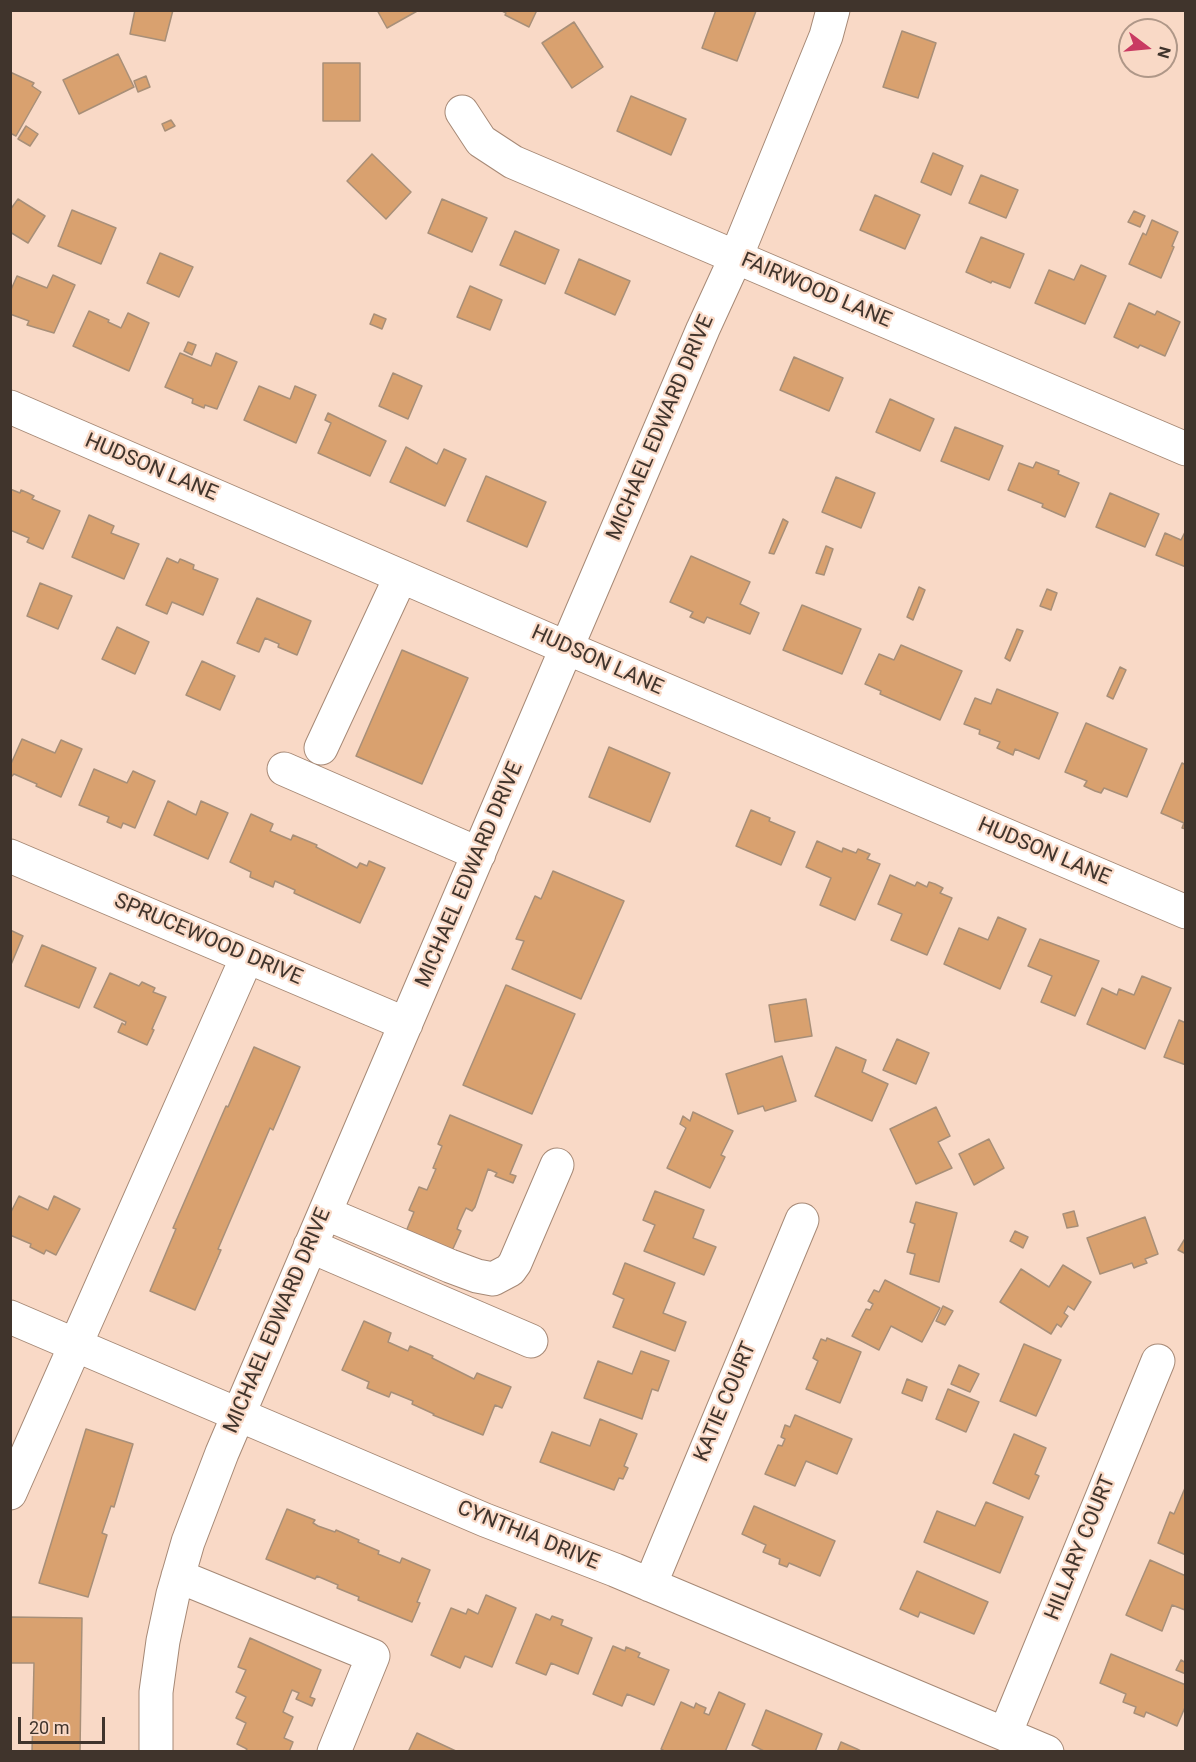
<!DOCTYPE html>
<html>
<head>
<meta charset="utf-8">
<style>
	body { margin:0 }
	#map { position:relative; width:1196px; height:1762px; overflow:hidden; background:#f9d9c6; font-family:Roboto,sans-serif }
	canvas { display:block }
	.frame { position:absolute; inset:0; border:12px solid #40342c; pointer-events:none }
	.north { position:absolute; left:1118px; top:18px; width:60px; height:60px; box-sizing:border-box; background:#f9d9c6; border:2px solid #af9788; border-radius:50%; rotate:106deg; font-size:16px; font-weight:700; line-height:24px; text-align:center; color:#40342c }
	.north::after { content:''; display:block; margin:auto; width:21px; height:27px; background:#c93a62; clip-path:polygon(50% 0,100% 100%,50% 72%,0 100%) }
	.scale { position:absolute; left:18px; top:1717px; width:87px; height:27px; box-sizing:border-box; border:3px solid #40342c; border-top:0; padding-left:8px; font-size:18px; line-height:21px; white-space:nowrap; color:#40342c; -webkit-text-stroke:4px #f9d9c6; paint-order:stroke }
</style>
</head>
<body>
<div id="map">
<canvas width="1196" height="1762"></canvas>
<div class="frame"></div>
<div class="north">N</div>
<div class="scale">20 m</div>
</div>
<script>
const context = document.querySelector('canvas').getContext('2d');
context.lineJoin = 'round';
function fillPath(path, color) {
  context.fillStyle = color;
  context.fill(path, 'evenodd');
}
function toPath(rows) {
  const path = new Path2D();
  for (const r of rows) {
    path.moveTo(r[0], r[1]);
    for (let i = 2; i < r.length; i += 2) path.lineTo(r[i], r[i + 1]);
  }
  return path;
}
function trace(path, color, width, dash) {
  context.strokeStyle = color;
  context.lineWidth = width;
  context.lineCap = dash ? 'butt' : 'round';
  context.setLineDash(dash || []);
  context.stroke(path);
}
function label(font, color, halo, rows, align = 'center') {
  context.font = font + ' Roboto,sans-serif';
  context.lineWidth = 4.5;
  context.setLineDash([]);
  context.textBaseline = 'middle';
  context.strokeStyle = halo;
  context.fillStyle = color;
  for (const [text, x, y, turn = 0] of rows) {
    context.save();
    context.translate(x, y);
    context.rotate((+turn || 0) * Math.PI / 180);
    context.textAlign = isNaN(turn) ? turn : align;
    if (halo) context.strokeText(text, 0, 0);
    context.fillText(text, 0, 0);
    context.restore();
  }
}
const building = toPath([
	[135,10,173,10,165,41,130,34,135,10],
	[377,10,419,10,387,28,377,10],
	[500,10,537,10,529,27,505,15,506,13,500,10],
	[716,10,756,11,737,61,702,48,716,10],
	[574,22,603,67,572,88,542,43,574,22],
	[902,31,936,43,918,98,883,87,902,31],
	[118,54,134,87,79,114,63,80,118,54],
	[323,63,360,63,360,121,323,121,323,63],
	[10,72,34,83,32,86,41,92,16,136,10,133,10,72],
	[146,76,150,87,138,92,134,81,146,76],
	[631,96,686,119,671,155,617,131,631,96],
	[171,120,175,126,165,131,162,124,171,120],
	[26,126,38,134,30,146,18,139,26,126],
	[933,153,963,166,951,195,921,182,933,153],
	[372,154,411,192,386,219,347,181,372,154],
	[981,175,1018,190,1006,218,969,203,981,175],
	[875,195,920,215,905,249,860,230,875,195],
	[18,199,45,216,28,243,10,232,10,210,18,199],
	[442,199,487,218,472,252,428,233,442,199],
	[72,210,116,228,101,264,58,246,72,210],
	[1134,211,1145,216,1140,227,1128,222,1134,211],
	[1152,220,1178,232,1172,246,1174,247,1161,278,1129,264,1143,233,1146,235,1152,220],
	[515,231,559,250,545,284,500,265,515,231],
	[981,237,1024,254,1010,288,992,281,991,283,966,272,981,237],
	[160,253,193,267,179,297,147,283,160,253],
	[579,259,630,281,615,315,565,293,579,259],
	[1081,265,1106,276,1085,324,1035,303,1049,270,1074,280,1081,265],
	[53,275,75,285,54,333,27,325,29,321,10,314,10,292,17,276,47,288,53,275],
	[470,286,502,300,490,330,457,317,470,286],
	[1129,303,1155,315,1157,311,1180,322,1165,356,1140,345,1138,348,1114,337,1129,303],
	[89,311,109,320,108,322,121,328,128,313,149,323,129,371,73,346,89,311],
	[374,314,386,319,382,329,370,324,374,314],
	[188,342,196,345,192,355,184,351,188,342],
	[180,353,211,366,216,353,237,362,217,409,205,405,204,408,192,403,193,399,165,387,180,353],
	[794,357,843,378,829,411,780,390,794,357],
	[393,373,422,386,408,419,379,406,393,373],
	[259,386,290,399,295,386,316,395,296,443,244,420,259,386],
	[890,399,934,419,920,451,876,432,890,399],
	[328,413,386,441,370,476,318,453,331,423,325,420,328,413],
	[955,427,1003,446,989,480,941,461,955,427],
	[406,447,437,464,444,449,466,459,445,506,390,482,406,447],
	[1036,462,1059,471,1058,474,1079,483,1065,517,1042,507,1043,504,1008,490,1019,463,1033,468,1036,462],
	[486,476,546,502,527,547,467,521,486,476],
	[836,477,875,493,861,528,822,512,836,477],
	[10,489,20,493,21,490,28,493,34,496,32,499,60,511,43,549,27,542,29,538,10,530,10,489],
	[1110,493,1159,514,1145,547,1096,527,1110,493],
	[89,515,114,526,111,533,139,544,124,579,72,557,89,515],
	[783,519,788,522,774,554,769,553,783,519],
	[1186,530,1186,567,1156,555,1165,533,1181,540,1186,530],
	[826,546,833,549,824,575,816,573,826,546],
	[691,556,750,582,740,604,759,613,750,634,707,617,704,623,690,617,693,612,670,602,691,556],
	[167,558,178,563,180,559,185,561,194,565,193,569,218,579,203,615,172,602,167,614,146,605,167,558],
	[40,583,72,596,58,629,27,616,40,583],
	[919,587,925,590,913,620,907,617,919,587],
	[1047,589,1057,593,1051,610,1040,606,1047,589],
	[257,598,311,621,297,655,278,647,279,644,265,638,259,652,237,643,257,598],
	[802,605,861,629,842,674,783,650,802,605],
	[117,627,149,642,135,674,102,659,117,627],
	[1017,629,1023,631,1010,661,1005,658,1017,629],
	[901,645,962,671,940,720,880,694,881,691,865,684,879,654,894,660,901,645],
	[402,650,468,678,422,784,356,756,402,650],
	[202,661,235,676,220,710,186,695,202,661],
	[1120,667,1126,670,1113,699,1107,696,1120,667],
	[997,689,1058,713,1039,759,1015,749,1013,755,997,748,1000,742,979,734,980,730,964,724,975,698,991,704,997,689],
	[1086,723,1147,749,1127,797,1104,788,1101,793,1095,791,1084,786,1087,781,1065,772,1086,723],
	[22,739,55,753,61,740,82,749,61,797,36,786,37,784,14,774,12,776,10,775,10,766,22,739],
	[609,747,670,773,650,822,589,797,609,747],
	[1182,763,1186,765,1186,829,1182,828,1184,823,1161,813,1182,763],
	[94,769,127,783,133,771,155,781,135,828,123,823,121,828,107,822,109,817,79,805,94,769],
	[168,801,196,815,201,801,228,813,208,859,154,835,168,801],
	[751,810,770,818,769,821,795,832,781,865,736,846,751,810],
	[251,814,273,824,270,831,291,840,293,835,317,845,316,847,357,868,360,863,367,866,369,861,385,868,360,923,294,893,295,890,275,881,273,887,250,877,251,872,230,862,251,814],
	[817,841,842,852,843,848,856,853,858,849,870,854,867,859,880,864,855,920,820,905,831,878,806,867,817,841],
	[553,871,624,901,581,999,512,969,524,941,516,939,535,896,541,899,553,871],
	[890,875,915,886,917,882,927,887,929,882,935,884,943,888,940,893,952,898,927,955,891,940,902,914,878,904,890,875],
	[998,917,1026,929,1000,989,944,964,959,928,988,940,998,917],
	[10,930,23,936,10,967,10,930],
	[1040,939,1099,961,1075,1016,1041,1002,1052,976,1028,966,1040,939],
	[42,945,96,968,79,1008,25,986,42,945],
	[110,973,139,986,142,982,155,988,153,992,166,997,152,1029,154,1030,147,1045,118,1032,122,1023,125,1025,126,1022,94,1007,110,973],
	[1142,976,1171,988,1145,1049,1087,1024,1102,988,1117,995,1119,989,1134,995,1142,976],
	[506,985,575,1014,532,1114,463,1085,506,985],
	[806,999,812,1036,775,1042,769,1005,806,999],
	[1179,1020,1186,1023,1186,1065,1164,1057,1179,1020],
	[897,1039,929,1053,916,1084,883,1070,897,1039],
	[254,1047,300,1067,273,1130,270,1128,230,1221,218,1249,221,1250,195,1310,150,1291,176,1229,173,1228,226,1106,228,1107,254,1047],
	[836,1047,866,1060,862,1072,888,1084,872,1121,815,1096,836,1047],
	[782,1056,796,1101,765,1111,763,1106,738,1114,726,1074,782,1056],
	[936,1107,950,1136,938,1142,952,1168,916,1184,890,1129,936,1107],
	[693,1112,733,1131,721,1155,725,1157,710,1188,667,1168,686,1128,680,1124,683,1116,690,1121,693,1112],
	[450,1115,522,1145,510,1174,516,1176,513,1183,495,1176,497,1173,488,1169,475,1207,472,1211,466,1208,460,1221,457,1229,461,1231,451,1253,405,1234,414,1212,409,1210,419,1187,427,1190,436,1169,433,1168,442,1146,438,1144,450,1115],
	[989,1139,1004,1168,974,1185,959,1154,989,1139],
	[655,1191,704,1210,693,1238,716,1247,704,1275,644,1251,655,1225,643,1220,655,1191],
	[19,1196,48,1210,54,1196,80,1209,56,1255,46,1250,44,1254,30,1247,31,1244,10,1235,10,1214,19,1196],
	[916,1202,957,1213,939,1282,910,1274,915,1254,907,1252,915,1224,910,1222,916,1202],
	[1074,1211,1078,1226,1067,1228,1063,1214,1074,1211],
	[1145,1217,1158,1254,1145,1259,1147,1263,1136,1267,1134,1268,1132,1263,1100,1274,1087,1238,1145,1217],
	[1015,1231,1028,1237,1023,1248,1010,1241,1015,1231],
	[1186,1237,1186,1254,1178,1250,1186,1237],
	[625,1263,675,1283,663,1313,686,1322,675,1351,613,1327,624,1299,613,1294,625,1263],
	[1063,1265,1091,1282,1074,1310,1068,1306,1064,1313,1068,1316,1061,1327,1057,1324,1051,1334,1000,1302,1021,1269,1049,1287,1063,1265],
	[885,1280,940,1308,922,1342,891,1326,879,1350,852,1336,866,1309,870,1310,873,1304,868,1301,874,1290,879,1292,885,1280],
	[943,1306,953,1311,945,1325,936,1321,943,1306],
	[364,1321,391,1333,388,1342,408,1351,410,1346,433,1356,432,1358,474,1379,477,1373,511,1387,502,1408,495,1405,483,1435,433,1415,434,1414,412,1404,413,1401,391,1392,389,1397,367,1388,369,1382,342,1370,364,1321],
	[827,1338,861,1352,840,1403,806,1389,818,1361,813,1358,821,1339,826,1341,827,1338],
	[1024,1344,1061,1360,1036,1416,1000,1401,1024,1344],
	[641,1351,669,1361,658,1391,652,1389,642,1419,584,1398,598,1361,632,1374,641,1351],
	[959,1365,979,1374,970,1392,951,1384,959,1365],
	[907,1379,927,1387,922,1401,902,1393,907,1379],
	[948,1389,979,1402,966,1432,936,1419,948,1389],
	[795,1415,852,1439,837,1474,806,1461,795,1486,765,1474,778,1445,782,1446,785,1439,781,1437,785,1425,790,1427,795,1415],
	[600,1419,637,1434,624,1466,628,1468,623,1479,619,1478,614,1490,540,1462,552,1432,590,1446,600,1419],
	[86,1429,133,1444,114,1507,111,1506,102,1533,107,1535,88,1597,39,1583,86,1429],
	[1014,1434,1046,1448,1035,1474,1039,1476,1029,1499,993,1483,1014,1434],
	[1185,1488,1186,1489,1186,1555,1158,1543,1170,1512,1174,1514,1185,1488],
	[986,1502,1023,1517,1000,1573,924,1542,937,1511,975,1526,986,1502],
	[754,1506,835,1541,820,1576,789,1563,787,1567,779,1564,780,1559,763,1552,766,1545,742,1534,754,1506],
	[287,1509,315,1520,313,1523,318,1526,335,1532,336,1530,359,1540,358,1542,379,1551,378,1554,383,1556,400,1563,402,1558,430,1570,417,1602,420,1603,412,1622,358,1600,359,1597,337,1588,338,1585,317,1576,315,1579,266,1559,287,1509],
	[1150,1560,1186,1576,1186,1608,1185,1610,1172,1605,1162,1631,1126,1615,1150,1560],
	[917,1571,988,1602,974,1634,920,1612,918,1617,900,1609,917,1571],
	[486,1595,516,1608,492,1667,465,1656,460,1668,431,1655,451,1608,466,1614,468,1609,478,1614,486,1595],
	[536,1614,550,1620,552,1616,563,1620,561,1625,592,1638,578,1674,551,1663,546,1675,516,1663,536,1614],
	[10,1617,82,1618,80,1752,32,1752,34,1663,10,1663,10,1617],
	[250,1638,321,1670,310,1697,315,1699,312,1706,296,1699,299,1693,292,1690,283,1712,293,1717,284,1738,293,1742,289,1752,245,1752,247,1749,237,1744,246,1723,236,1718,246,1697,236,1692,246,1670,238,1667,250,1638],
	[613,1646,625,1651,626,1647,636,1651,640,1653,638,1657,669,1670,654,1705,627,1694,622,1706,593,1694,613,1646],
	[1111,1654,1186,1685,1186,1705,1177,1726,1146,1712,1144,1717,1134,1713,1136,1707,1123,1702,1126,1694,1100,1683,1111,1654],
	[1181,1660,1186,1663,1186,1674,1176,1670,1181,1660],
	[719,1692,745,1704,725,1752,666,1752,661,1749,681,1702,694,1708,696,1703,699,1705,706,1708,704,1713,709,1715,719,1692],
	[766,1710,822,1734,815,1752,766,1752,752,1745,766,1710],
	[417,1733,458,1752,408,1752,417,1733],
	[841,1742,857,1749,863,1752,837,1752,841,1742]
]);
const minor = toPath([
	[462,112,481,141,513,162,1186,449],
	[10,407,567,648,1186,912],
	[321,748,401,576],
	[284,769,479,854],
	[10,856,406,1024],
	[325,1213,450,1266,477,1276,493,1279,510,1270,515,1263,557,1165],
	[310,1246,531,1341],
	[10,1317,485,1520,615,1570,1047,1752],
	[10,1493,247,957],
	[178,1576,373,1656,334,1752],
	[650,1585,802,1220],
	[1005,1734,1158,1361],
	[156,1752,156,1692,163,1641,173,1594,188,1542,222,1453,703,329,736,257,826,36,833,10]
]);
const streetNames = [
	["FAIRWOOD LANE",816,291,23],
	["MICHAEL EDWARD DRIVE",661,428,-67],
	["HUDSON LANE",151,468,23],
	["HUDSON LANE",597,661,24],
	["HUDSON LANE",1044,852,23],
	["MICHAEL EDWARD DRIVE",470,875,-67],
	["SPRUCEWOOD DRIVE",208,940,23],
	["MICHAEL EDWARD DRIVE",278,1321,-67],
	["KATIE COURT",726,1402,-67],
	["CYNTHIA DRIVE",528,1536,22],
	["HILLARY COURT",1081,1548,-68]
];
fillPath(building, '#d9a16f');
trace(building, '#a88f78', 1.5);
trace(minor, '#a68976', 35);
trace(minor, '#fff', 33);
label('21px', '#40342c', '#f9d9c6', streetNames);
</script>
</body>
</html>
